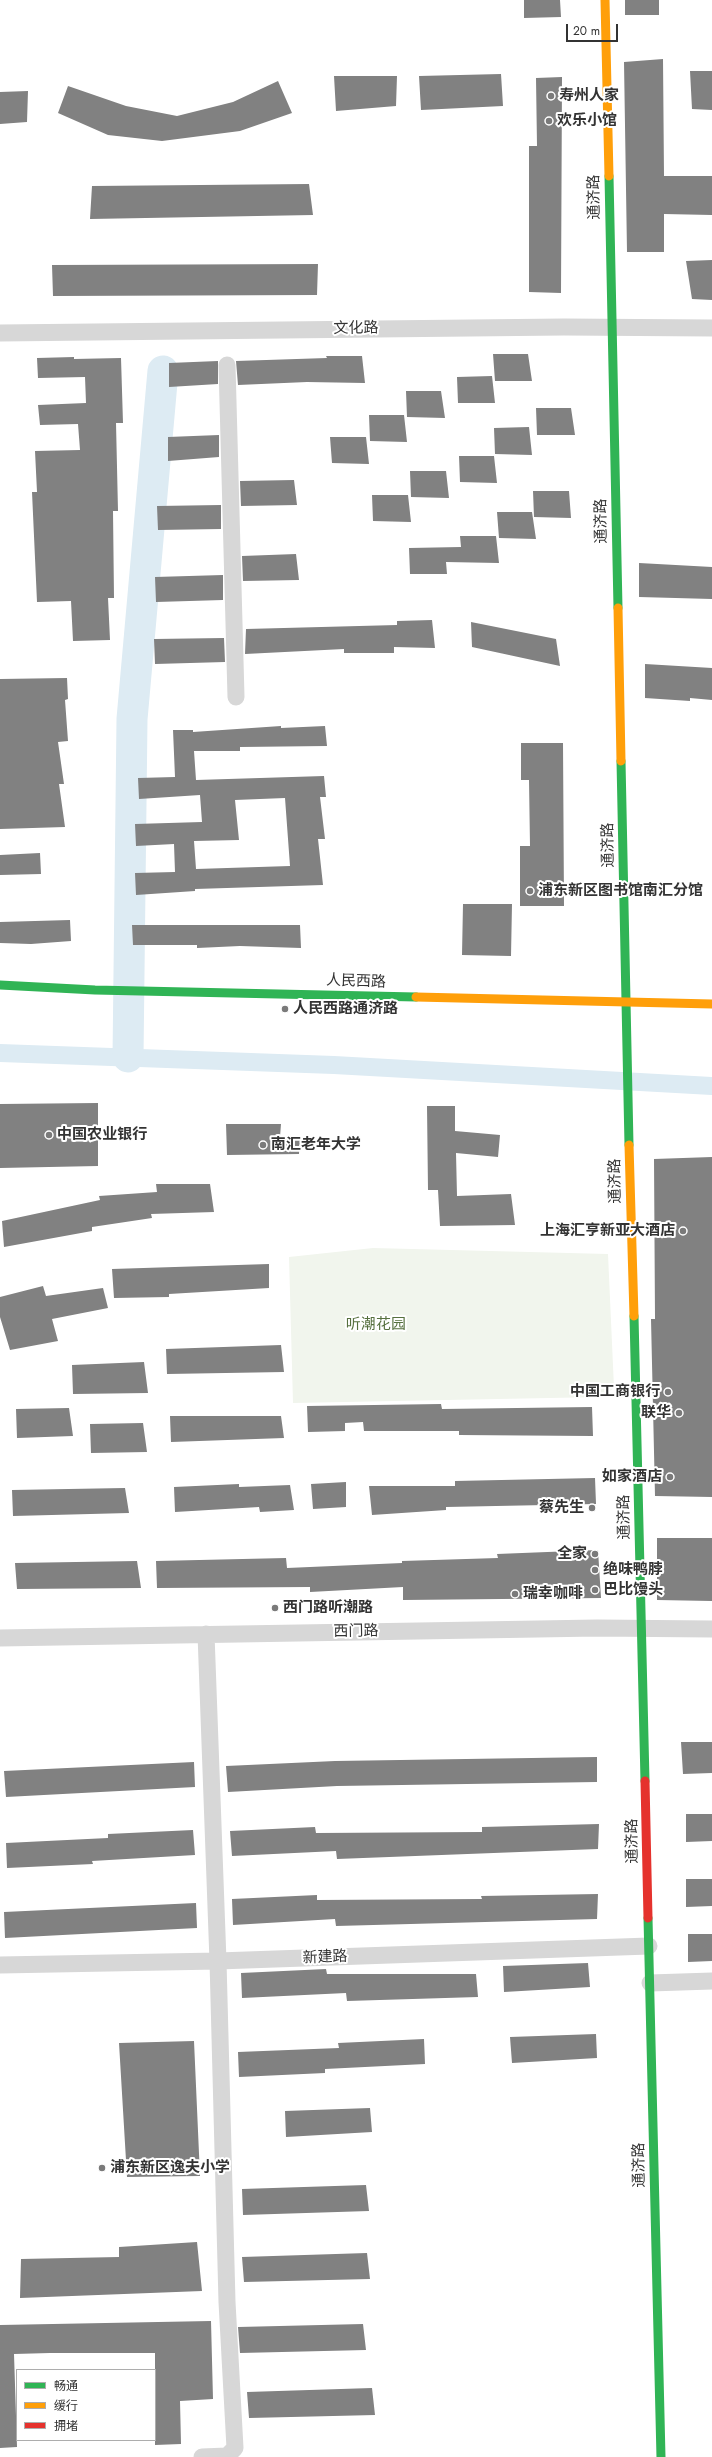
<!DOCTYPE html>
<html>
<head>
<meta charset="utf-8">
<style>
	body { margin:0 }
	#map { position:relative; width:712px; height:2457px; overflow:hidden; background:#fff; font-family:Jost,"Noto Sans SC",sans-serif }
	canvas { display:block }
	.legend { position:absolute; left:16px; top:2369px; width:140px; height:72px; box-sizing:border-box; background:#fff; border:1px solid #adadad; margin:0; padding:5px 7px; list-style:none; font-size:12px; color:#333 }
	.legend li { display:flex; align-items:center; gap:8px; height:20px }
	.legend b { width:20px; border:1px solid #adadad }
	.scale { position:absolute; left:566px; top:24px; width:52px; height:18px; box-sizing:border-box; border:2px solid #333; border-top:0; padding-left:5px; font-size:12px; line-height:14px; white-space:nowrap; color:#333; -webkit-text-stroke:3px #fff; paint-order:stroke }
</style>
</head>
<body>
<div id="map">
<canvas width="712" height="2457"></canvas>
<ul class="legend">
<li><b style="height:5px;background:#30b455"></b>畅通</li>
<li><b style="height:5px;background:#ff9f0a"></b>缓行</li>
<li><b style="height:5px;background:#e5322d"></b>拥堵</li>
</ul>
<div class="scale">20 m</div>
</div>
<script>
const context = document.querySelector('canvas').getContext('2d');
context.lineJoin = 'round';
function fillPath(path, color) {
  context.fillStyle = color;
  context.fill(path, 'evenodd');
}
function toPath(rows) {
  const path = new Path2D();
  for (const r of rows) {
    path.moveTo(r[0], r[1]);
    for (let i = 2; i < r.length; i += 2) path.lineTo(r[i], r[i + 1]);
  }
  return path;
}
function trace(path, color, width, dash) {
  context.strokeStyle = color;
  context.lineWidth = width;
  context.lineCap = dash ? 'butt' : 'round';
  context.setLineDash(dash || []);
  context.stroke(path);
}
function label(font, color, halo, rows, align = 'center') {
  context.font = font + ' Jost,"Noto Sans SC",sans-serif';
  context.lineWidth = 4;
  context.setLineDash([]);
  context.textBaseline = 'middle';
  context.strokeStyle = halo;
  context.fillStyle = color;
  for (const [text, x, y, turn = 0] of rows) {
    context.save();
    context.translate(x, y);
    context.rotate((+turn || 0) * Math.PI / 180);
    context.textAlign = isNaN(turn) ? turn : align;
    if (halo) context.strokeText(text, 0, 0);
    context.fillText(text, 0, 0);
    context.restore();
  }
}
const green = toPath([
	[373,1248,608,1254,614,1388,601,1397,293,1403,289,1257]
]);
const canal = toPath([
	[0,1053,334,1065,712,1086]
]);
const river = toPath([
	[128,1057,132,719,163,371]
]);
const building = toPath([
	[524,0,560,0,561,17,524,18],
	[625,0,659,0,659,15,625,15],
	[663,59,664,176,712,176,712,215,664,214,664,252,627,252,624,62],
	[690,71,712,71,712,110,692,109],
	[501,74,503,106,421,110,419,76],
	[334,76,397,76,396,106,336,111],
	[562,77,561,293,529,292,529,146,537,146,536,78],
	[278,81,292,113,240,131,162,141,108,135,58,113,68,86,126,106,177,116,233,102],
	[28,91,27,122,0,124,0,92],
	[309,184,313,215,90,219,92,186],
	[712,260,712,300,692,299,686,261],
	[318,264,317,295,53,296,52,265],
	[493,354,528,354,532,381,495,381],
	[326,356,362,356,365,383,307,382,238,385,236,361,327,358],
	[74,357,74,359,121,358,123,423,116,423,118,511,113,511,114,598,108,598,110,640,73,641,71,601,37,602,32,492,37,492,35,451,80,450,78,424,40,425,38,405,86,403,85,377,38,378,37,358],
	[218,361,218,384,169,387,169,363],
	[492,376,495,403,458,403,457,377],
	[406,391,441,391,445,418,407,417],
	[536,408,571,408,575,435,537,435],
	[369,415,404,415,407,442,370,441],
	[529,427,532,455,495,454,494,428],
	[219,435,219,457,168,461,168,437],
	[330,437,366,437,369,464,332,463],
	[459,456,494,456,497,483,460,482],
	[410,471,446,471,449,498,411,497],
	[294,480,297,505,241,506,240,481],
	[533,491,569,491,571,518,534,517],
	[372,495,408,495,411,522,373,521],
	[221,505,221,529,158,530,157,506],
	[497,512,532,512,536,539,499,538],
	[460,536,496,536,499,563,446,562,447,574,410,574,409,548,461,547],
	[296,554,299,580,243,581,242,556],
	[639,563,712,567,712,599,639,597],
	[223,575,223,600,156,602,155,577],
	[432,620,435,648,394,647,394,653,344,653,344,649,245,654,246,629,397,625,397,621],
	[471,622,556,639,560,666,472,647],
	[224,638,225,662,155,664,154,639],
	[645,664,712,668,712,700,690,698,690,701,645,698],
	[67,678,68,699,65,700,68,741,58,742,64,784,59,784,65,827,0,829,0,679],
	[281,726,281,728,325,726,327,746,240,747,240,751,194,751,196,780,324,776,326,797,320,797,325,839,318,839,323,885,195,889,195,891,136,895,135,873,175,872,174,844,136,846,135,824,202,822,200,795,139,799,138,778,175,777,173,730,193,730,193,732],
	[285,798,290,866,196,869,194,841,239,840,235,800],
	[521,743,563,743,564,906,520,906,520,846,530,846,529,780,521,780],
	[40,853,41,874,0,875,0,855],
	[463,904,512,904,511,956,462,955],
	[70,920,71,941,31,944,0,943,0,922],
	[132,925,300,925,301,948,240,946,197,948,197,945,133,945],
	[98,1103,98,1166,0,1168,0,1104],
	[427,1106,455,1106,455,1131,500,1135,498,1157,456,1153,457,1196,511,1194,515,1225,440,1226,438,1190,428,1190],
	[226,1124,281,1124,280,1137,300,1136,299,1154,227,1155],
	[712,1157,712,1497,655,1496,651,1319,655,1319,654,1159],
	[156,1184,210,1184,214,1212,151,1214,152,1218,92,1227,92,1231,4,1247,2,1221,100,1200,99,1196,157,1192],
	[269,1264,269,1288,169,1294,169,1297,114,1298,112,1269],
	[43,1286,46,1296,103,1288,108,1308,52,1319,58,1341,10,1350,0,1317,0,1297],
	[281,1345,284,1372,167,1374,166,1349],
	[144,1362,148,1393,73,1394,72,1365],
	[441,1404,442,1409,592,1407,593,1436,459,1435,459,1431,364,1431,363,1422,345,1423,345,1431,308,1432,307,1406],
	[69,1408,73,1436,17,1438,16,1409],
	[170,1416,281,1416,284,1438,171,1442],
	[143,1423,147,1452,91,1453,90,1424],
	[595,1478,596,1504,446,1507,446,1510,372,1515,369,1486,455,1486,455,1481],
	[346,1482,346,1507,313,1509,311,1484],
	[239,1484,239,1487,290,1485,294,1510,260,1512,259,1507,175,1512,174,1487],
	[125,1488,129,1513,13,1516,12,1490],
	[657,1538,712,1538,712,1601,657,1600],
	[598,1550,601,1598,403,1600,403,1587,310,1592,310,1587,157,1588,156,1561,286,1558,287,1568,402,1563,402,1561,498,1558,497,1554],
	[137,1561,141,1588,17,1589,15,1563],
	[681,1742,712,1742,712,1773,683,1774],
	[597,1757,597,1782,337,1786,228,1792,226,1766,335,1761],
	[194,1762,195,1787,6,1797,4,1771],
	[686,1814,712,1814,712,1841,686,1842],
	[599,1824,598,1849,337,1859,336,1851,232,1856,230,1831,315,1827,316,1833,482,1832,482,1827],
	[193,1830,195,1855,92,1861,93,1864,7,1868,6,1843,108,1838,108,1834],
	[686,1879,712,1879,712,1906,686,1907],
	[598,1894,597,1919,336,1926,335,1919,233,1925,232,1899,317,1895,317,1900,482,1899,481,1896],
	[196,1903,197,1928,5,1938,4,1912],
	[688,1934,712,1934,712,1961,688,1962],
	[588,1963,590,1987,504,1992,503,1966],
	[326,1969,327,1974,476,1974,478,1997,347,2001,346,1993,242,1998,241,1973],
	[596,2034,597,2058,512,2063,510,2037],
	[424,2039,425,2064,325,2069,325,2073,239,2077,238,2052,339,2048,338,2043],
	[194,2041,200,2176,127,2177,119,2043],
	[370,2108,372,2132,286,2137,285,2111],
	[366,2185,369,2211,243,2215,242,2189],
	[197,2242,202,2291,20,2298,21,2259,119,2257,119,2247],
	[367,2253,370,2279,244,2282,242,2257],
	[211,2321,213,2399,180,2401,181,2444,155,2445,155,2353,50,2353,14,2354,17,2447,0,2448,0,2325],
	[363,2324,366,2350,240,2353,238,2327],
	[372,2388,375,2415,249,2418,247,2392]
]);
const street = toPath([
	[0,333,564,327,712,328],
	[227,365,236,697],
	[0,1638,597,1628,712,1629],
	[0,1965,218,1961,649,1946],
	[650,1983,712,1981],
	[202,2457,227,2456,235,2448,227,2302,218,1961,206,1634]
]);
const fast = toPath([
	[609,176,618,608],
	[621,761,629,1145],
	[0,985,95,990,416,997],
	[634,1316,645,1781],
	[648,1918,661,2457]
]);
const slow = toPath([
	[605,0,609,176],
	[618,608,621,761],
	[416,997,712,1004],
	[629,1145,634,1316]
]);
const jam = toPath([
	[645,1781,648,1918]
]);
const markers = [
	[551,96,4,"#7a7a7a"],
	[549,121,4,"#7a7a7a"],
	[530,891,4,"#7a7a7a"],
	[285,1009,4,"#7a7a7a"],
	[49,1135,4,"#7a7a7a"],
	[263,1145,4,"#7a7a7a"],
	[683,1231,4,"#7a7a7a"],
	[668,1392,4,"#7a7a7a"],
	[679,1413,4,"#7a7a7a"],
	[670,1477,4,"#7a7a7a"],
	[592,1508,4,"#7a7a7a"],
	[595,1554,4,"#7a7a7a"],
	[595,1570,4,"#7a7a7a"],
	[595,1590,4,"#7a7a7a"],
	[515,1594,4,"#7a7a7a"],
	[275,1608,4,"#7a7a7a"],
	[102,2168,4,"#7a7a7a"]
];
const poiNames = [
	["寿州人家",559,96],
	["欢乐小馆",557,121],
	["浦东新区图书馆南汇分馆",538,891],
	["人民西路通济路",293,1009],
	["中国农业银行",57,1135],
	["南汇老年大学",271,1145],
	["上海汇亨新亚大酒店",675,1231,"right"],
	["中国工商银行",660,1392,"right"],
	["联华",671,1413,"right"],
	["如家酒店",662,1477,"right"],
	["蔡先生",584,1508,"right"],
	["全家",587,1554,"right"],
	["绝味鸭脖",603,1570],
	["巴比馒头",603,1590],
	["瑞幸咖啡",523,1594],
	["西门路听潮路",283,1608],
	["浦东新区逸夫小学",110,2168]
];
const streetNames = [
	["通济路",595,197,-91],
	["文化路",356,329,-1],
	["通济路",602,521,-91],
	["通济路",609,845,-91],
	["人民西路",356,982,2],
	["通济路",616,1181,-91],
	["通济路",625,1517,-91],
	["西门路",356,1632,-1],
	["通济路",633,1841,-91],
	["新建路",325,1958,-2],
	["通济路",640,2165,-91]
];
const parkNames = [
	["听潮花园",376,1325]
];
fillPath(green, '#f1f5ed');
trace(canal, '#ddebf3', 18);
trace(river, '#ddebf3', 31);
fillPath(building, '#818181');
trace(street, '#d7d7d7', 17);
trace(fast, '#30b455', 9);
trace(slow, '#ff9f0a', 9);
trace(jam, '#e5322d', 9);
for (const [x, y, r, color] of markers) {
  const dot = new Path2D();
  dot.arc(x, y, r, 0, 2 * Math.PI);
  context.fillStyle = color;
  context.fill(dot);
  trace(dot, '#fff', 1.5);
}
label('bold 15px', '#333', '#fff', poiNames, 'left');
label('15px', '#333', '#fff', streetNames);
label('15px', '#56703f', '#fff', parkNames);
</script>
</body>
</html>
